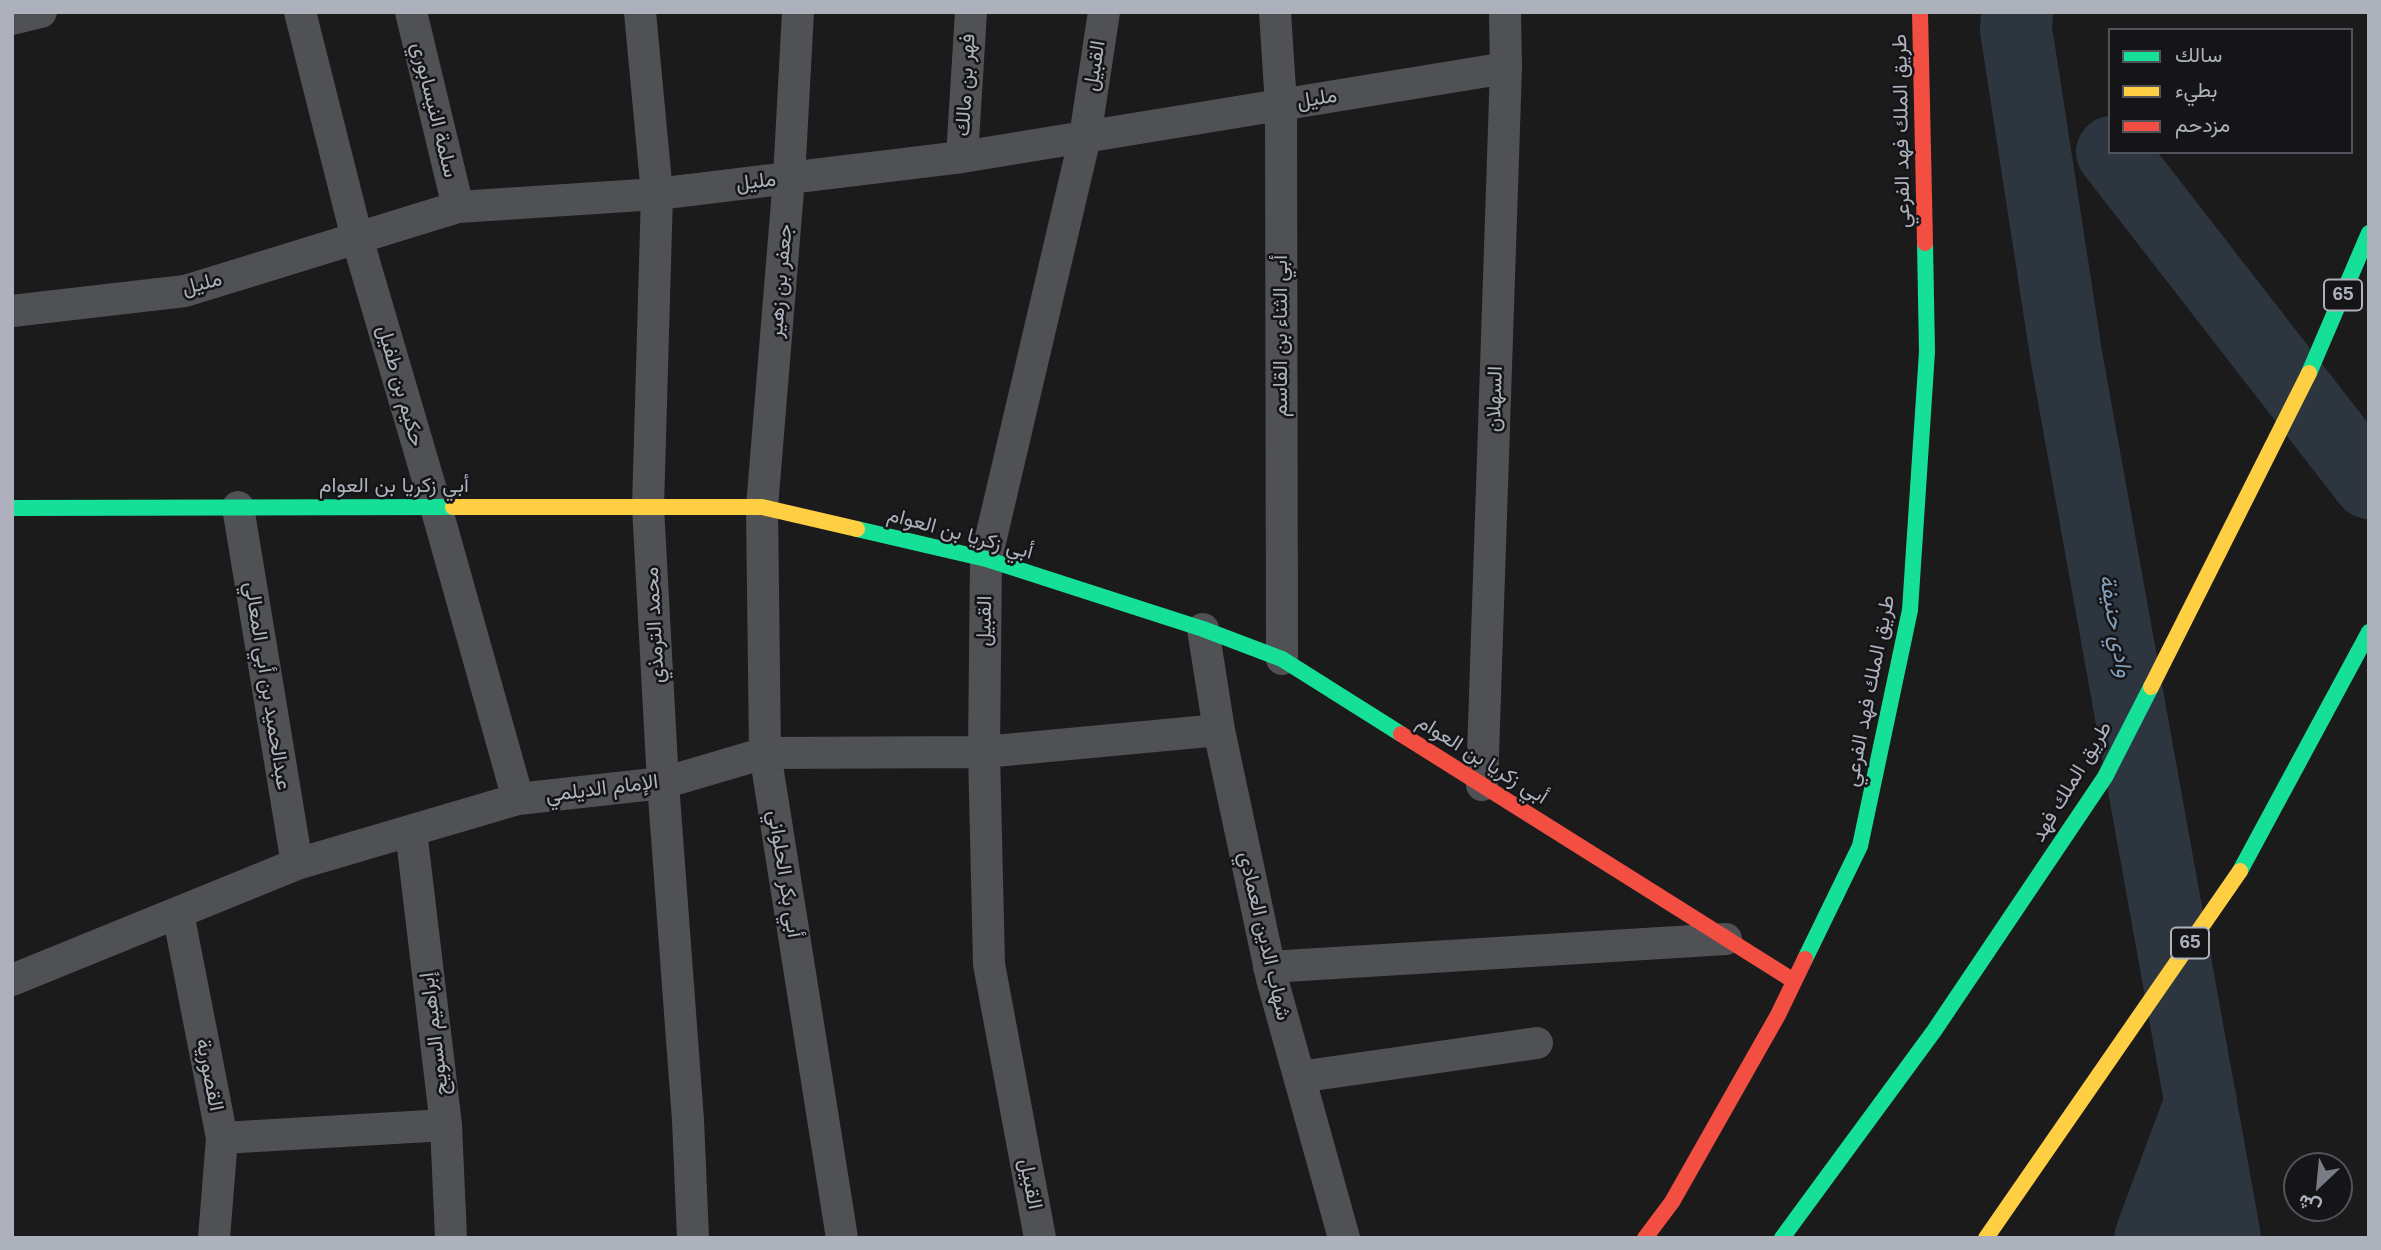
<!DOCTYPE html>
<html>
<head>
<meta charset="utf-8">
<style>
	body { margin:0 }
	#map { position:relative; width:2381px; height:1250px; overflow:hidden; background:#1b1b1c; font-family:Arial,Vazirmatn,sans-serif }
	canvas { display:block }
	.frame { position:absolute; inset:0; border:14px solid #acb1bc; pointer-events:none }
	.legend { position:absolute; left:2108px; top:28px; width:245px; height:126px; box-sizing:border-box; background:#151518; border:2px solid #51535a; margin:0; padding:9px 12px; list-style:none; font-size:21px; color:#acb1bc }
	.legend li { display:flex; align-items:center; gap:14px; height:35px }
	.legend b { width:35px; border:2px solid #51535a }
	.north { position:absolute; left:2283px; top:1152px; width:70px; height:70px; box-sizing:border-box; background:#151518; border:2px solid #51535a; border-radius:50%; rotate:206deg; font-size:19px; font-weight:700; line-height:28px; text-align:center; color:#acb1bc }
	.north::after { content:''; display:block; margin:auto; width:24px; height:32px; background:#797c84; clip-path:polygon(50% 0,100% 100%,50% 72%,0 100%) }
</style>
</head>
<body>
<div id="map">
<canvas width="2381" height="1250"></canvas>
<div class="frame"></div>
<ul class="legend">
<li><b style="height:9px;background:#16e098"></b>سالك</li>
<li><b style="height:9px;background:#ffcf43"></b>بطيء</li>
<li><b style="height:9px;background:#f24e42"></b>مزدحم</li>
</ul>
<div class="north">ش</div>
</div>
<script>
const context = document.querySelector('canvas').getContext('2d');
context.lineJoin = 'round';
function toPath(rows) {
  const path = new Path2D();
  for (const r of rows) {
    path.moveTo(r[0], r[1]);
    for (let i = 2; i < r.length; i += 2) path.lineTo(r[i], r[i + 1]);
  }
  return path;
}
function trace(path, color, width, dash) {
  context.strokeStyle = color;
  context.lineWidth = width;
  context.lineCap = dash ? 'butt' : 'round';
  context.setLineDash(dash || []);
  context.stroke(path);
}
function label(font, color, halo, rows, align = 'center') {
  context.font = font + ' Arial,Vazirmatn,sans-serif';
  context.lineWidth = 5;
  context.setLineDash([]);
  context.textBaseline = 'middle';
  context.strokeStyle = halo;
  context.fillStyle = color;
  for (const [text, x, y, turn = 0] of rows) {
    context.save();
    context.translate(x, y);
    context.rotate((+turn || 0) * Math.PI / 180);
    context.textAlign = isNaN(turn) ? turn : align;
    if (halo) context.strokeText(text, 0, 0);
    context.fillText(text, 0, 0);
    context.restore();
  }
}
const river = toPath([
	[2017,12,2016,29,2067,360,2225,1238],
	[2112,152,2369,483],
	[2150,1238,2201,1101]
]);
const street = toPath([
	[300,12,357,238,436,507,518,799],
	[411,12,458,207],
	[640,12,657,194,648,507,663,783,688,1120,693,1238],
	[798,12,789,178,762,507,765,753,842,1238],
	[1275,12,1281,105,1282,659],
	[12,19,41,12],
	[962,157,971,12],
	[12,311,185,291,458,207,657,194,962,157,1506,68],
	[238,507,297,864],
	[1203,629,1219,730,1272,979,1344,1238],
	[1482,785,1506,68,1505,12],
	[411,831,446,1125,451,1238],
	[178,913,222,1138,214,1238],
	[1269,967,1726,939],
	[12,980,297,864,518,799,663,783,765,753,984,752,1219,730],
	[1299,1077,1537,1043],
	[222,1138,446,1125],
	[1040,1238,989,964,984,752,986,559,1085,137,1104,12]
]);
const fast = toPath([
	[2309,373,2369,233],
	[12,508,453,507],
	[857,529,986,559,1203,629,1282,659,1401,734],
	[2240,871,2369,632],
	[1805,959,1860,846,1910,610,1927,352,1925,243],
	[1782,1238,1934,1031,2105,777,2151,687]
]);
const slow = toPath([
	[453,507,762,507,857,529],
	[2151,687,2309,373],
	[1986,1238,2240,871]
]);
const jam = toPath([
	[1920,12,1925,243],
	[1401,734,1794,981],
	[1645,1238,1672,1202,1778,1015,1805,959]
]);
const shields = [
	[2343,295,38],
	[2190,943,38]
];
const shieldNames = [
	["65",2343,295],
	["65",2190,943]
];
const streetNames = [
	["القبيل",1095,66,-81],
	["فهر بن مالك",966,85,-87],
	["مليل",1317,99,-9],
	["سلمة النيسابوري",434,110,76],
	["طريق الملك فهد الفرعي",1902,131,-91],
	["مليل",756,182,-7],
	["جعفر بن زهير",781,281,-85],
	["مليل",202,284,-15],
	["أبي الثناء بن القاسم",1281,336,-90],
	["حكيم بن طفيل",400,386,74],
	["السهلان",1495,399,-88],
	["أبي زكريا بن العوام",394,486],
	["أبي زكريا بن العوام",960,534,15],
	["القبيل",985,621,-89],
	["محمد الترمذي",655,625,-93],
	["عبدالحميد بن أبي المعالي",267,686,81],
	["طريق الملك فهد الفرعي",1870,691,-79],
	["أبي زكريا بن العوام",1482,760,32],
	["طريق الملك فهد",2072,782,-59],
	["الإمام الديلمي",602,789,-7],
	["أبي بكر الحلواني",784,874,81],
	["شهاب الدين العمادي",1264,936,77],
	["إبراهيم السويح",435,1034,-97],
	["القصورية",209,1075,79],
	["القبيل",1030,1184,79]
];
const waterNames = [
	["وادي حنيفة",2115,626,80]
];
trace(river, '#2d363f', 72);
trace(street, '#4f5155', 32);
trace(fast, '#16e098', 16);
trace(slow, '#ffcf43', 16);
trace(jam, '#f24e42', 16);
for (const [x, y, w] of shields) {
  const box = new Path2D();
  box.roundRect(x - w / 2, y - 15.5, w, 31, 5);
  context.fillStyle = '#151518';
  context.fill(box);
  trace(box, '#acb1bc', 2);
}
label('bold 19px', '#acb1bc', null, shieldNames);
label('21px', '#acb1bc', '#151518', streetNames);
label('italic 23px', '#829eb8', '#151518', waterNames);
</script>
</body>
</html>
